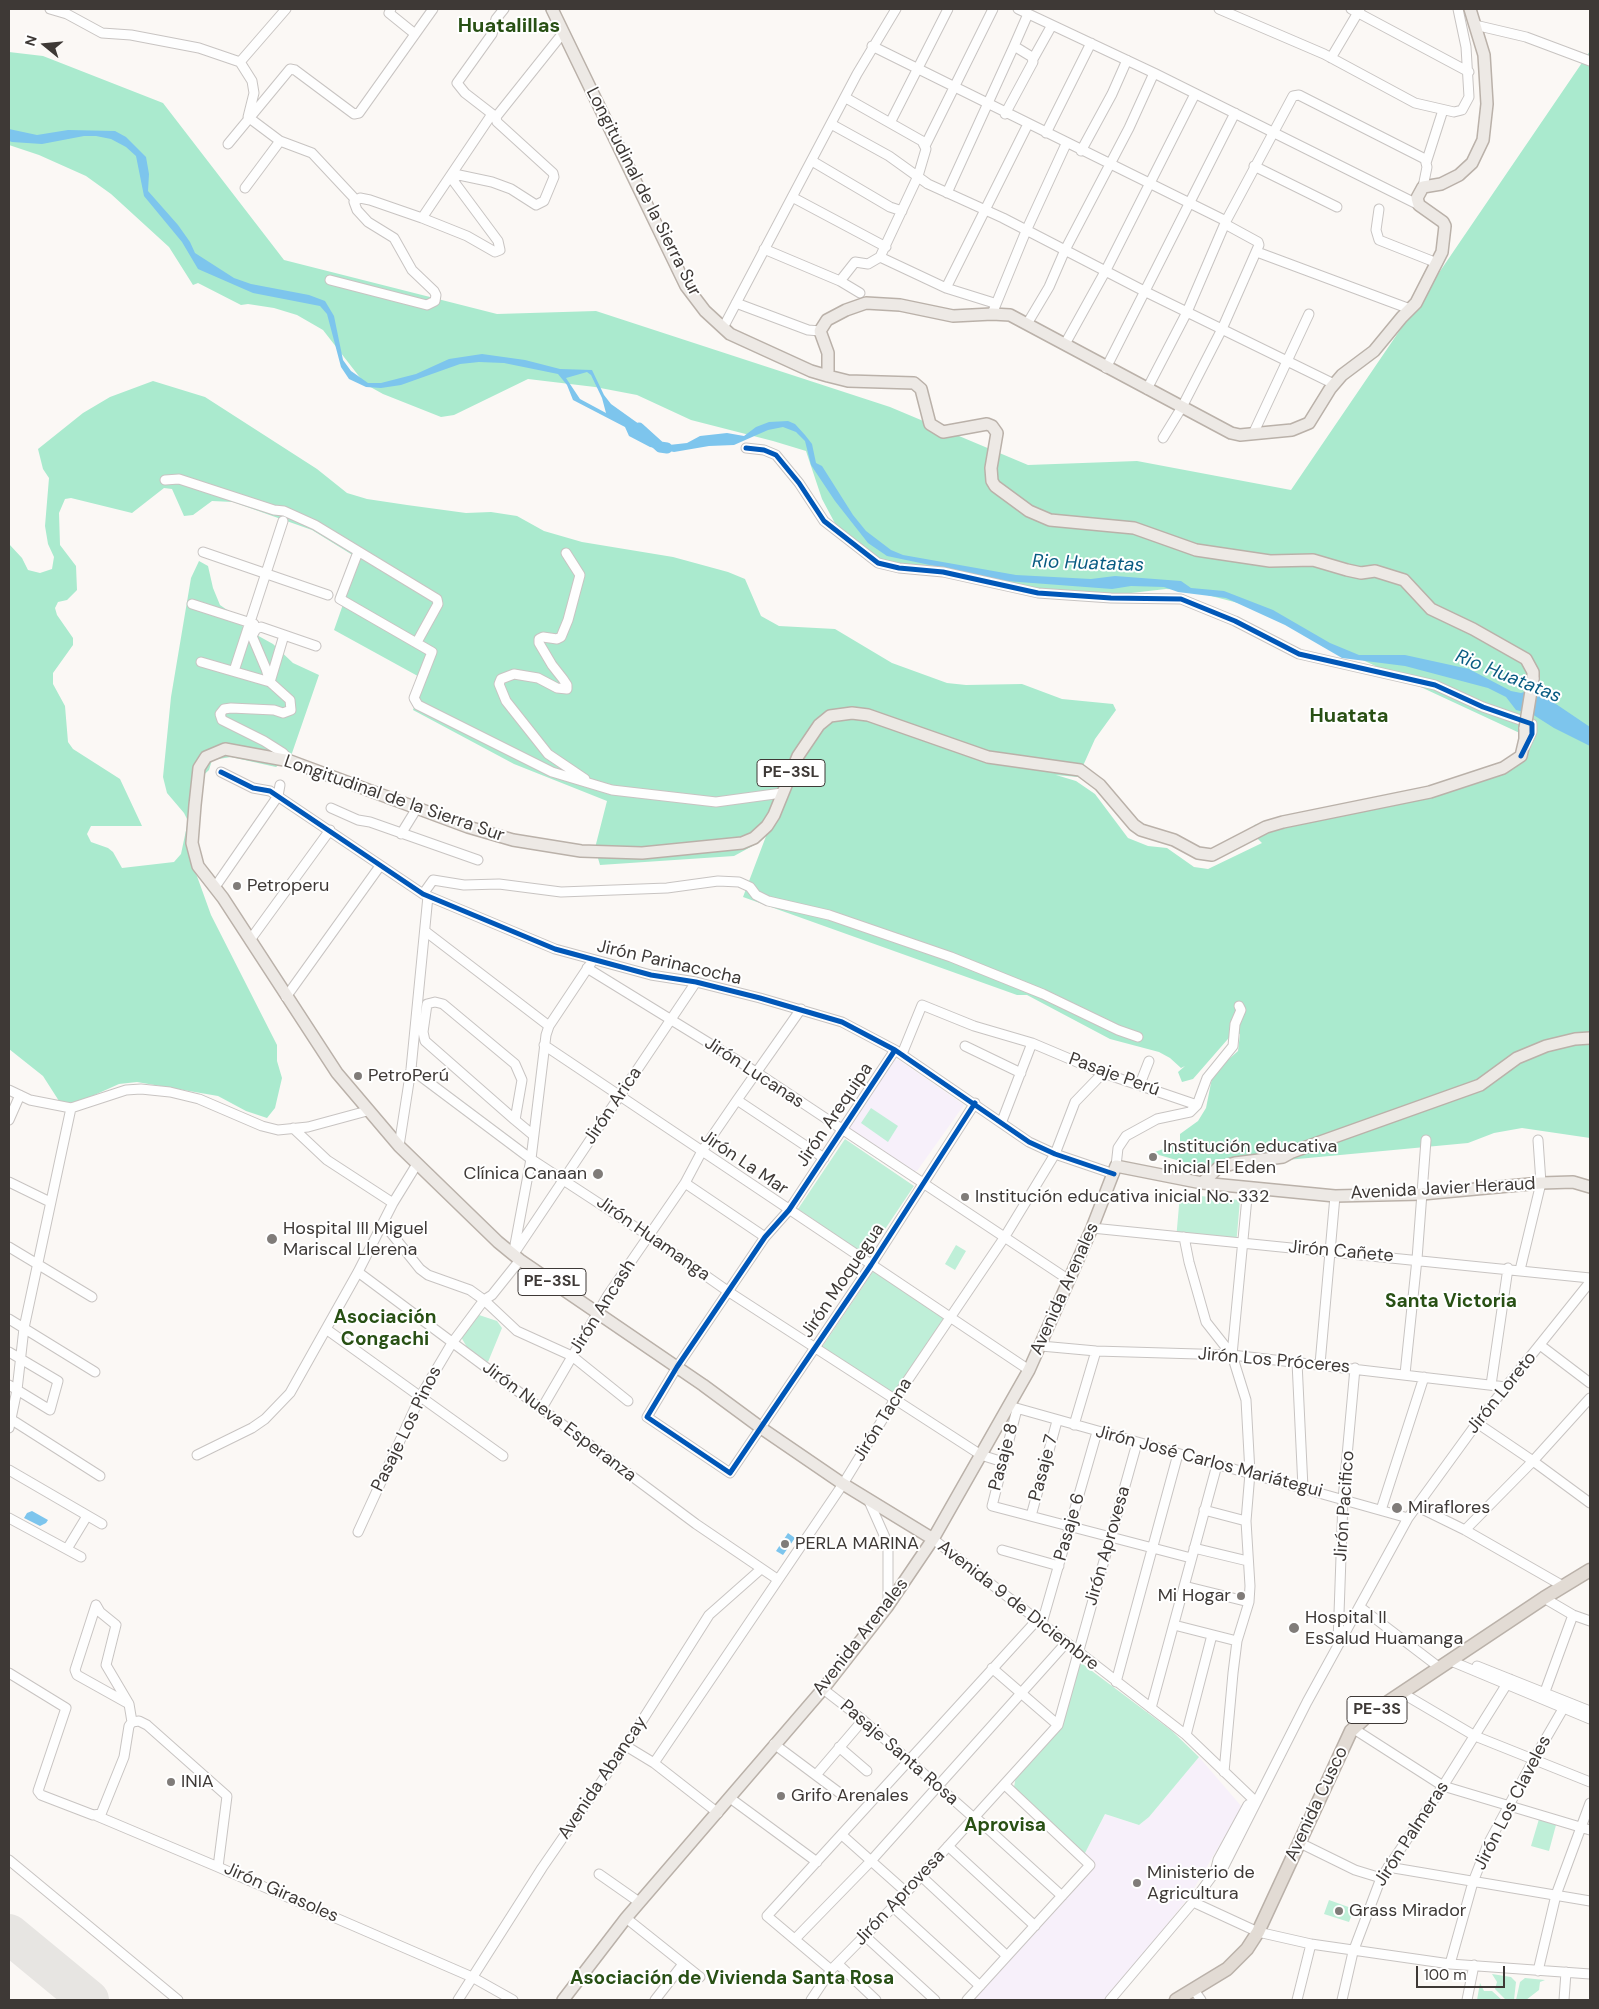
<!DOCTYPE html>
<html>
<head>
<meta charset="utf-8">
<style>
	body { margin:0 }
	#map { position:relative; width:1599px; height:2009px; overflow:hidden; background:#fbf8f5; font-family:"DM Sans",sans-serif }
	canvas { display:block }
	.frame { position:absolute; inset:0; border:10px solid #3e3936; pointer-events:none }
	.north { position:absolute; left:20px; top:20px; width:50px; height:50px; -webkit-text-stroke:4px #fff; paint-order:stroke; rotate:287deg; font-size:14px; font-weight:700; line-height:20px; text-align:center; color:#3e3936 }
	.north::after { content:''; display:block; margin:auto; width:18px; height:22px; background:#3e3936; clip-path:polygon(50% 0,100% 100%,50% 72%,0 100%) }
	.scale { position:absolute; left:1416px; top:1966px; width:89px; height:22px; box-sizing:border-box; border:2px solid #3e3936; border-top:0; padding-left:6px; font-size:15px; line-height:18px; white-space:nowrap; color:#3e3936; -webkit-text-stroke:4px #fff; paint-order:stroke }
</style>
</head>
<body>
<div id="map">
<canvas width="1599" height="2009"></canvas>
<div class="frame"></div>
<div class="north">N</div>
<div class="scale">100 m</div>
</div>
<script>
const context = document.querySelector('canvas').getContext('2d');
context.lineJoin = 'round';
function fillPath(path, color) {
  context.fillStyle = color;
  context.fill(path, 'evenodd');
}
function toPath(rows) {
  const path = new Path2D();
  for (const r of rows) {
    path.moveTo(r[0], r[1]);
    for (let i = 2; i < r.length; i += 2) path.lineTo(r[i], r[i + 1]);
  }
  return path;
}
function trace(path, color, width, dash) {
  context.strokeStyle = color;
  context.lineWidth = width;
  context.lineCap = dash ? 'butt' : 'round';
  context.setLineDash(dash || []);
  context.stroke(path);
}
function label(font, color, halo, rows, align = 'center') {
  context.font = font + ' "DM Sans",sans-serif';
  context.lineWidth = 4;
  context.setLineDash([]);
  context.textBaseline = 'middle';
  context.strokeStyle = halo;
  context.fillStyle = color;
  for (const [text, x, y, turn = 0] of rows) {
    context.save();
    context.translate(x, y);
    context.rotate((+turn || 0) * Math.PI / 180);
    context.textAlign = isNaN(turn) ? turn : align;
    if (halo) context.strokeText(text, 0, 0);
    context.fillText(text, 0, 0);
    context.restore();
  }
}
const education = toPath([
	[892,1060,899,1060,964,1105,917,1171,911,1171,850,1130,849,1126],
	[1199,1757,1242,1807,1189,1897,1106,2000,971,2000,1095,1864,1084,1855,1105,1814,1139,1825,1149,1817]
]);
const green = toPath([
	[871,1108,898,1126,888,1142,861,1123],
	[845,1139,914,1186,867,1256,798,1209],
	[1180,1194,1240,1200,1236,1246,1176,1240],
	[956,1245,966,1251,955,1270,945,1264],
	[874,1270,945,1317,893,1394,822,1347],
	[479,1315,497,1321,502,1328,488,1362,468,1349,461,1337],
	[1080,1662,1172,1731,1199,1757,1149,1817,1139,1825,1105,1814,1084,1855,1016,1793,1014,1787,1016,1776,1047,1741],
	[1539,1819,1556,1825,1549,1851,1531,1846],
	[1329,1900,1354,1909,1349,1922,1324,1914],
	[1492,1974,1511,1977,1516,1982,1514,2000,1506,2000,1495,1989,1497,1982],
	[1525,1978,1545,1980,1540,1982,1539,1990,1526,2000,1516,2000,1520,1982],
	[1480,1983,1484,1991,1492,1991,1502,2000,1477,2000]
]);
const forest = toPath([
	[1590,51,1590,1138,1522,1128,1494,1133,1468,1143,1223,1166,1194,1165,1152,1153,1180,1143,1180,1134,1198,1121,1206,1108,1212,1078,1219,1068,1238,1051,1240,1034,1234,1032,1193,1079,1182,1082,1178,1072,1185,1066,1181,1068,1170,1058,1159,1052,1110,1039,1027,995,1017,995,743,897,771,823,758,843,734,856,600,865,595,848,607,801,514,764,413,710,425,680,334,630,359,559,312,530,233,502,212,501,193,515,184,516,172,489,164,488,132,513,71,498,65,499,59,513,60,545,76,566,77,590,67,600,58,602,55,608,57,615,73,638,73,645,53,673,53,684,65,706,68,742,73,749,120,779,142,826,91,826,87,834,91,842,108,848,113,852,122,868,174,862,181,854,188,821,184,813,167,793,163,777,171,697,191,578,199,561,208,566,213,588,220,605,233,614,244,628,273,644,293,663,319,675,291,756,276,767,231,757,212,760,209,770,195,783,189,854,211,915,277,1045,277,1061,282,1078,275,1108,267,1118,246,1111,218,1096,137,1082,119,1084,81,1101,66,1103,59,1101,43,1076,9,1049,9,544,22,558,28,570,40,573,52,569,54,557,48,544,45,526,49,478,43,469,38,449,83,413,110,397,153,381,205,397,317,469,347,493,367,499,407,505,466,513,491,512,517,516,544,531,582,542,673,557,728,572,745,579,761,616,779,626,835,629,892,663,947,683,966,685,1022,684,1062,699,1113,704,1116,710,1095,739,1078,777,1056,775,1076,781,1095,794,1128,838,1148,846,1167,848,1194,867,1208,869,1262,843,1257,838,1254,825,1405,798,1516,758,1524,735,1242,604,1188,590,1166,589,1105,596,1063,595,883,563,838,529,822,499,806,451,773,441,691,420,637,395,595,387,528,379,454,415,441,417,383,394,365,384,323,330,297,315,274,308,248,304,241,305,198,283,193,285,169,247,111,194,86,176,39,155,9,145,9,52,43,56,163,103,284,260,497,314,596,311,890,407,1028,465,1137,461,1291,490]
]);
const water = toPath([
	[9,129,37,135,68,130,115,131,126,137,146,157,149,174,148,191,178,225,190,242,195,253,234,278,251,284,309,295,325,301,334,316,343,360,351,371,368,383,381,383,416,374,449,359,482,354,525,360,560,369,592,370,604,395,611,404,646,429,649,433,647,439,657,443,669,445,687,443,700,436,727,433,744,436,756,427,769,422,788,421,795,424,805,435,812,444,816,463,822,466,853,515,866,531,891,550,903,555,1016,575,1091,579,1115,576,1181,581,1191,588,1224,591,1273,610,1330,643,1359,655,1405,655,1469,669,1511,691,1521,693,1527,691,1532,686,1538,688,1550,700,1590,727,1590,746,1554,728,1532,714,1516,710,1506,697,1488,688,1405,666,1342,658,1285,625,1226,598,1178,592,1164,587,1131,586,1112,589,1006,581,887,556,868,543,835,501,811,465,805,441,796,432,783,427,768,430,734,445,709,446,674,452,650,447,629,436,625,427,573,400,567,385,558,374,504,363,479,362,460,364,401,385,381,388,366,387,349,379,341,367,327,314,320,306,253,293,198,269,182,242,144,196,136,156,126,147,111,139,96,136,84,136,42,144,12,142,9,141],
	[587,372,591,375,602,398,606,413,580,399,566,378],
	[32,1511,48,1520,46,1523,40,1526,24,1518,27,1513],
	[788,1533,795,1538,783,1555,776,1551]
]);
const river = toPath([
	[639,428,660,447,667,448]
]);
const runway = toPath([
	[9,1934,89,2000]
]);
const minor = toPath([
	[50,9,67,14,102,33,131,35,199,48,240,62,286,9],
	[391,9,389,13,415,34],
	[1018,9,1154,73,1419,205],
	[1219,9,1324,54,1415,103,1454,112,1462,110,1469,97,1466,47,1458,9],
	[1351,9,1469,72],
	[1475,25,1526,37,1590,61],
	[872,46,1226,221],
	[1014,46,1028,14],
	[1331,58,1360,9],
	[1033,59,1052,25],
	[240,62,252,81,254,93,248,117,280,141,312,153,355,199],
	[846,98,922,141,926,149,918,176,880,257,868,264,855,262,840,281,860,293],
	[496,117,465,93,457,83,492,34,496,19,504,9],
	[891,121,948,9],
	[831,124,889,156,928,184,1003,218,1146,292,1334,384],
	[1046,133,1091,43],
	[228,144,290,69,295,70,354,114,359,113,433,9],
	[926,144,993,9],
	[1081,151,1112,94,1127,60],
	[812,161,890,207,902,211],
	[1426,163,1443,110],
	[1254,166,1337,207],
	[245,188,280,141],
	[947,193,1014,46,1032,57,1033,62,1005,114],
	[792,197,886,247],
	[1379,209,1376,230,1379,240,1437,263],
	[422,218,492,114],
	[764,249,840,281],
	[1257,252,1410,309],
	[880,257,946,288,994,303],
	[330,280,427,305,435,301,436,295,434,291,412,270,394,238,368,222,357,210,354,202,360,198,370,200,422,218,467,236,495,252,500,250,498,241,452,179,459,175,492,182,511,189,536,205,544,201,554,177,553,173,497,122,496,117,563,33],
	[946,288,1028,124],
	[736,303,808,330,820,331],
	[992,314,1026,231,1066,144],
	[1027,324,1049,287,1065,250,1129,128,1154,73],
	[723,328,857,74,896,9],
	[1065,344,1106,270,1195,94],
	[1106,368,1235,113],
	[1147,389,1187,312,1226,221,1293,96,1299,95,1425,159,1427,167,1423,187],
	[1253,434,1309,314],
	[1163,438,1182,407,1222,329,1259,245,1258,242,1225,224],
	[746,448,764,450,776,455,799,483,824,521,878,563,899,568,943,572,1038,593,1111,598,1181,599,1235,621,1299,654,1435,685,1483,707,1532,724,1532,732,1525,747],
	[165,480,179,479,274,510,284,511,315,525,437,599,438,604,417,642],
	[203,552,328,595],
	[358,552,340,599,432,652,414,698,418,705,552,772,612,790,716,802,782,793],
	[566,553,580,575,568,620,561,637,557,639,543,637,539,639,539,643,552,665,563,679,567,685,567,689,557,688,538,678,514,674,501,679,499,684,506,701,548,754,585,779],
	[192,604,254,624],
	[201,662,270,682,284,635],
	[234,671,283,521],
	[290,761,283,753,264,741,222,720,220,714,224,709,231,708,274,710,283,713,291,710,290,700,270,682,266,669,252,636,256,629,261,627,316,646],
	[221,772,253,788,270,791,423,894,555,949,651,975,696,982,760,998,842,1022,895,1050,1029,1142,1055,1154,1114,1174],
	[331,808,358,820,370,822,478,860],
	[401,834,417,808],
	[215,887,278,796,280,785],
	[423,894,433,880,464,885,499,884,561,892,667,888,718,881,739,882,750,887,756,895,768,901,829,915,951,957,1043,994,1118,1030,1138,1037],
	[425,931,549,1026],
	[250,940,330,830],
	[587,968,756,1072,1069,1280],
	[286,997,380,866],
	[544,1045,1029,1370],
	[965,1046,1021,1073],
	[895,1050,789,1210,765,1237,677,1367,647,1417,730,1473,871,1265,975,1103],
	[902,1054,922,1005,974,1026,1032,1043],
	[411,1069,531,1159,649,1236,729,1292,981,1455,1003,1462],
	[1140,1084,1149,1061],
	[9,1090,30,1100,71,1108,126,1090,141,1089,170,1092,199,1099,262,1126,278,1130,308,1127,367,1111],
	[737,1100,824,1158],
	[9,1120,20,1095],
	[515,1120,522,1080,515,1064,443,1004,435,1002,427,1004,423,1032,425,1041,515,1120,533,1135],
	[1002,1121,1032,1043,1103,1073,1197,1105],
	[293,1128,327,1160,393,1203],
	[399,1146,411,1069,428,896],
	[1116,1166,1118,1148,1126,1136,1157,1119,1190,1112,1197,1105,1207,1078,1233,1046,1235,1024,1241,1010,1239,1006],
	[9,1182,50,1202],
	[685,1183,765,1237],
	[383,1223,420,1269,428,1275,470,1290,484,1300,517,1331,572,1356,628,1401],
	[1092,1228,1590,1278],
	[1184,1237,1189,1262,1206,1322,1232,1355],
	[9,1247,92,1297],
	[514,1250,531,1159,546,1035,549,1026,591,963],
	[513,1255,696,982],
	[1520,1270,1541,1183,1538,1140],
	[358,1272,696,1524,777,1579],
	[9,1319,95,1372],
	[326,1329,503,1456],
	[1540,1345,1590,1383],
	[1041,1346,1096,1351,1232,1355,1506,1387],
	[9,1352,58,1381,50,1410,9,1385],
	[1297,1362,1303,1488],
	[1320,1364,1335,1196],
	[1405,1374,1417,1259,1426,1140],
	[1491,1385,1508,1268],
	[1009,1406,1408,1518],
	[542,1408,608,1295,685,1183,702,1151,737,1100,801,1009],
	[1017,1409,992,1506,1191,1558],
	[9,1418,100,1476],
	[1477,1423,1533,1461,1590,1503],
	[1074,1425,1096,1351],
	[9,1428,17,1390,24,1328,71,1108],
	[197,1455,252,1428,265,1419,290,1393,358,1272,393,1203,417,1164],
	[9,1470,102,1524],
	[868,1499,888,1544,888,1604],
	[1416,1506,1465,1530,1563,1586],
	[1204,1510,1246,1521],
	[1381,1510,1424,1377],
	[1031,1516,1057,1421],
	[9,1518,81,1557],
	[1465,1530,1533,1461,1590,1398],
	[358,1532,420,1397,452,1343,484,1300,492,1295,520,1260],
	[933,1539,1186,1735,1255,1801],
	[1194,1548,1248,1561],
	[67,1549,87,1516],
	[1002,1550,1059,1566],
	[1184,1586,1249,1602],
	[1544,1598,1573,1615,1590,1621],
	[96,1605,75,1670,77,1675,129,1704,132,1722],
	[96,1605,100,1612,116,1625,106,1665,129,1704],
	[1360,1607,1440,1668],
	[1042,1623,1097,1432],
	[1174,1625,1237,1641],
	[1338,1642,1343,1500,1355,1368],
	[1451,1661,1590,1719],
	[1477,1666,1590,1711],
	[992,1668,1058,1725],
	[9,1673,66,1708,38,1791,41,1795,93,1815,101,1814,124,1757,129,1726,132,1722,139,1721,147,1725,227,1796,218,1867,472,1977,513,2000],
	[1116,1682,1178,1454],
	[823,1689,863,1720,974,1818],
	[1402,1693,1475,1736,1590,1782],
	[1543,1697,1573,1615],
	[1151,1708,1217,1465],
	[1354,1729,1443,1786,1590,1830],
	[1186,1735,1212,1635],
	[774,1744,841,1794],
	[626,1746,654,1763,718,1813],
	[839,1747,867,1771],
	[654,1763,843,1484,895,1399,1004,1238,1055,1154,1075,1102,1103,1073],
	[1224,1772,1233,1673,1237,1641,1249,1602,1250,1586,1246,1521,1250,1473,1246,1400,1232,1355,1248,1187],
	[816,1775,863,1720],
	[730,1798,817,1862],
	[97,1816,218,1867],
	[975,1817,1062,1896],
	[842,1835,906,1892],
	[1300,1843,1355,1870,1381,1878],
	[948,1846,1035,1926],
	[9,1860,178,2000],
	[1388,1867,1590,1901],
	[1215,1872,1218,1860,1248,1805,1255,1801],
	[599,1874,639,1902],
	[921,1876,1007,1956],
	[1193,1902,1258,1932,1311,1944,1450,1964,1590,1974],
	[893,1907,980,1986],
	[626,1918,700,1977],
	[865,1936,935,2000],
	[795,1939,870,1862,1066,1643],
	[838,1964,876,2000],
	[1450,1964,1473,1882,1488,1844,1534,1759,1567,1702],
	[831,1970,767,1916,1038,1619],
	[1538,1971,1556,1895,1590,1803],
	[1194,1990,1201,2000],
	[458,2000,542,1868,626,1746,709,1615,761,1569],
	[655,2000,683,1964],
	[811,2000,831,1970,893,1907,1058,1725,1137,1443],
	[967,2000,1090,1865,1005,1785],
	[1110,2000,1193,1902,1215,1872,1224,1866,1307,1702,1408,1518,1477,1423,1590,1282],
	[1297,2000,1311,1944],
	[1342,2000,1353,1952,1381,1878,1443,1786,1510,1679],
	[1467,2000,1474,1965],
	[1564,2000,1566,1972]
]);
const major = toPath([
	[552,9,686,286,705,311,730,334,811,371,828,376,848,381,914,383,921,389,930,424,943,432,987,424,992,426,997,433,991,468,992,481,995,486,1029,511,1050,520,1134,528,1196,550,1270,561,1313,560,1347,570,1361,573,1375,571,1404,580,1431,609,1473,629,1526,659,1533,672,1533,679],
	[828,376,828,353,820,331,827,320,846,310,866,303,900,305,953,316,992,314,1010,315,1231,433,1240,435,1292,430,1309,423,1330,389,1342,375,1374,351,1402,317,1416,303,1442,252,1445,226,1443,222,1419,205,1417,198,1423,187,1441,184,1459,175,1472,163,1483,140,1487,104,1485,71,1484,55,1470,9],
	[1202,1183,1218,1168,1235,1163,1283,1157,1292,1152,1480,1085,1517,1058,1546,1046,1575,1039,1590,1038],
	[933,1539,843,1484,764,1430,703,1385,520,1260,498,1242,399,1146,337,1073,223,898,198,866,192,843,195,805,199,768,206,757,225,749,290,761,468,827,513,840,581,851,642,853,742,843,754,838,767,826,774,815,798,756,819,725,830,716,852,713,868,715,988,757,1080,770,1100,785,1134,825,1141,830,1174,840,1198,853,1212,855,1266,827,1283,822,1430,792,1503,768,1521,756,1525,739,1525,728],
	[563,2000,626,1918,823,1689,887,1607,933,1539,1029,1370,1092,1228,1116,1166,1202,1183,1335,1196,1422,1194,1541,1183,1573,1182,1590,1187]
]);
const highway = toPath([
	[1176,2000,1227,1969,1247,1949,1258,1932,1351,1731,1367,1716,1544,1598,1590,1570]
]);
const majorBridge = toPath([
	[1525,728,1533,679]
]);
const cycleway = toPath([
	[746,448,764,450,776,455,799,483,824,521,878,563,899,568,943,572,1038,593,1111,598,1181,599,1235,621,1299,654,1435,685,1483,707,1532,724,1532,734,1521,756],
	[221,772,253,788,270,791,423,894,555,949,651,975,696,982,760,998,842,1022,895,1050,1029,1142,1055,1154,1114,1174],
	[895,1050,789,1210,765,1237,677,1367,647,1417,730,1473,871,1265,975,1103]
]);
const markers = [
	[237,886,5,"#807c79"],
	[358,1076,5,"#807c79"],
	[1153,1157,5,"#807c79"],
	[598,1174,6,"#807c79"],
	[965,1197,5,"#807c79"],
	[272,1239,6,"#807c79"],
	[1397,1508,6,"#807c79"],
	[785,1544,5,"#807c79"],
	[1241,1596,5,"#807c79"],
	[1294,1628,6,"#807c79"],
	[171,1782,5,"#807c79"],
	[781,1796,5,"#807c79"],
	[1137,1883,5,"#807c79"],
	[1339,1911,5,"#807c79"]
];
const shields = [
	[791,773,68],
	[552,1282,68],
	[1377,1710,60]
];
const shieldNames = [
	["PE-3SL",791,773],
	["PE-3SL",552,1282],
	["PE-3S",1377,1710]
];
const streetNames = [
	["Longitudinal de la Sierra Sur",643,192,63],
	["Longitudinal de la Sierra Sur",394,799,19],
	["Jirón Parinacocha",669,963,13],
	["Jirón Lucanas",754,1073,33],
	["Pasaje Perú",1114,1075,20],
	["Jirón Arica",613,1106,-56],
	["Jirón Arequipa",835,1115,-56],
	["Jirón La Mar",744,1163,34],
	["Avenida Javier Heraud",1443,1189,-3],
	["Jirón Huamanga",653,1239,35],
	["Jirón Cañete",1341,1252,5],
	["Jirón Moquegua",843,1281,-56],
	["Avenida Arenales",1065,1289,-66],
	["Jirón Ancash",603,1307,-58],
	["Jirón Los Próceres",1274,1361,5],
	["Jirón Loreto",1502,1393,-51],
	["Jirón Tacna",883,1420,-58],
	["Jirón Nueva Esperanza",559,1422,37],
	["Pasaje Los Pinos",407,1429,-64],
	["Pasaje 8",1004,1457,-75],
	["Jirón José Carlos Mariátegui",1209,1462,15],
	["Pasaje 7",1044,1468,-75],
	["Jirón Pacifico",1345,1506,-86],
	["Pasaje 6",1070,1527,-74],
	["Jirón Aprovesa",1108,1546,-74],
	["Avenida 9 de Diciembre",1018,1606,38],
	["Avenida Arenales",861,1637,-52],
	["Pasaje Santa Rosa",899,1753,41],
	["Avenida Abancay",603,1778,-56],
	["Jirón Los Claveles",1513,1803,-63],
	["Avenida Cusco",1317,1804,-65],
	["Jirón Palmeras",1412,1834,-57],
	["Jirón Girasoles",281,1893,24],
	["Jirón Aprovesa",900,1898,-47]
];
const poiNames = [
	["Petroperu",247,886],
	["PetroPerú",368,1076],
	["Institución educativa",1163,1147],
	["inicial El Eden",1163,1168],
	["Clínica Canaan",587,1174,"right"],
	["Institución educativa inicial No. 332",975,1197],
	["Hospital III Miguel",283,1229],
	["Mariscal Llerena",283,1250],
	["Miraflores",1408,1508],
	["PERLA MARINA",795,1544],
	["Mi Hogar",1231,1596,"right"],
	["Hospital II",1305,1618],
	["EsSalud Huamanga",1305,1639],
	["INIA",181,1782],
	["Grifo Arenales",791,1796],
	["Ministerio de",1147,1873],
	["Agricultura",1147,1894],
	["Grass Mirador",1349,1911]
];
const waterNames = [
	["Rio Huatatas",1088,564,2],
	["Rio Huatatas",1508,677,22]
];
const neighbourhoodNames = [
	["Santa Victoria",1451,1302],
	["Asociación",385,1318],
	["Congachi",385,1340],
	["Aprovisa",1005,1826],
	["Asociación de Vivienda Santa Rosa",732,1979]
];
const quarterNames = [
	["Huatalillas",509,27],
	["Huatata",1349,717]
];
fillPath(education, '#f7f0fa');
fillPath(green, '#bfefd8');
fillPath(forest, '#aaeace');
fillPath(water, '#7dc5ed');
trace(river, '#7dc5ed', 11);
trace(runway, '#e7e5e2', 40);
trace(minor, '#c8c4c2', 11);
trace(major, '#bab1a9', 14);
trace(highway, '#bab1a9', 15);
trace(minor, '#fefefe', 9);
trace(major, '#ede9e5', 11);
trace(highway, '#e2dbd4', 12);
trace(majorBridge, '#bab1a9', 14, []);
trace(majorBridge, '#ede9e5', 11);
trace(cycleway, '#0057b8', 5);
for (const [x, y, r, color] of markers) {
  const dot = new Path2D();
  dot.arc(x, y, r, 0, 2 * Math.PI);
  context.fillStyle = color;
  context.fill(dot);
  trace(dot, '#fff', 2);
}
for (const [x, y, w] of shields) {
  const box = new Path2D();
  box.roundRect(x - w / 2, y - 13.5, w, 27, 4);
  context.fillStyle = '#fff';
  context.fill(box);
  trace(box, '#3e3936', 1);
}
label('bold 16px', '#3e3936', null, shieldNames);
label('18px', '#3e3936', '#fff', streetNames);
label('18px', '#3e3936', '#fff', poiNames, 'left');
label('italic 19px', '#095b82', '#fff', waterNames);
label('bold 19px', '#285014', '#fff', neighbourhoodNames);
label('bold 20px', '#285014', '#fff', quarterNames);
</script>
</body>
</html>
